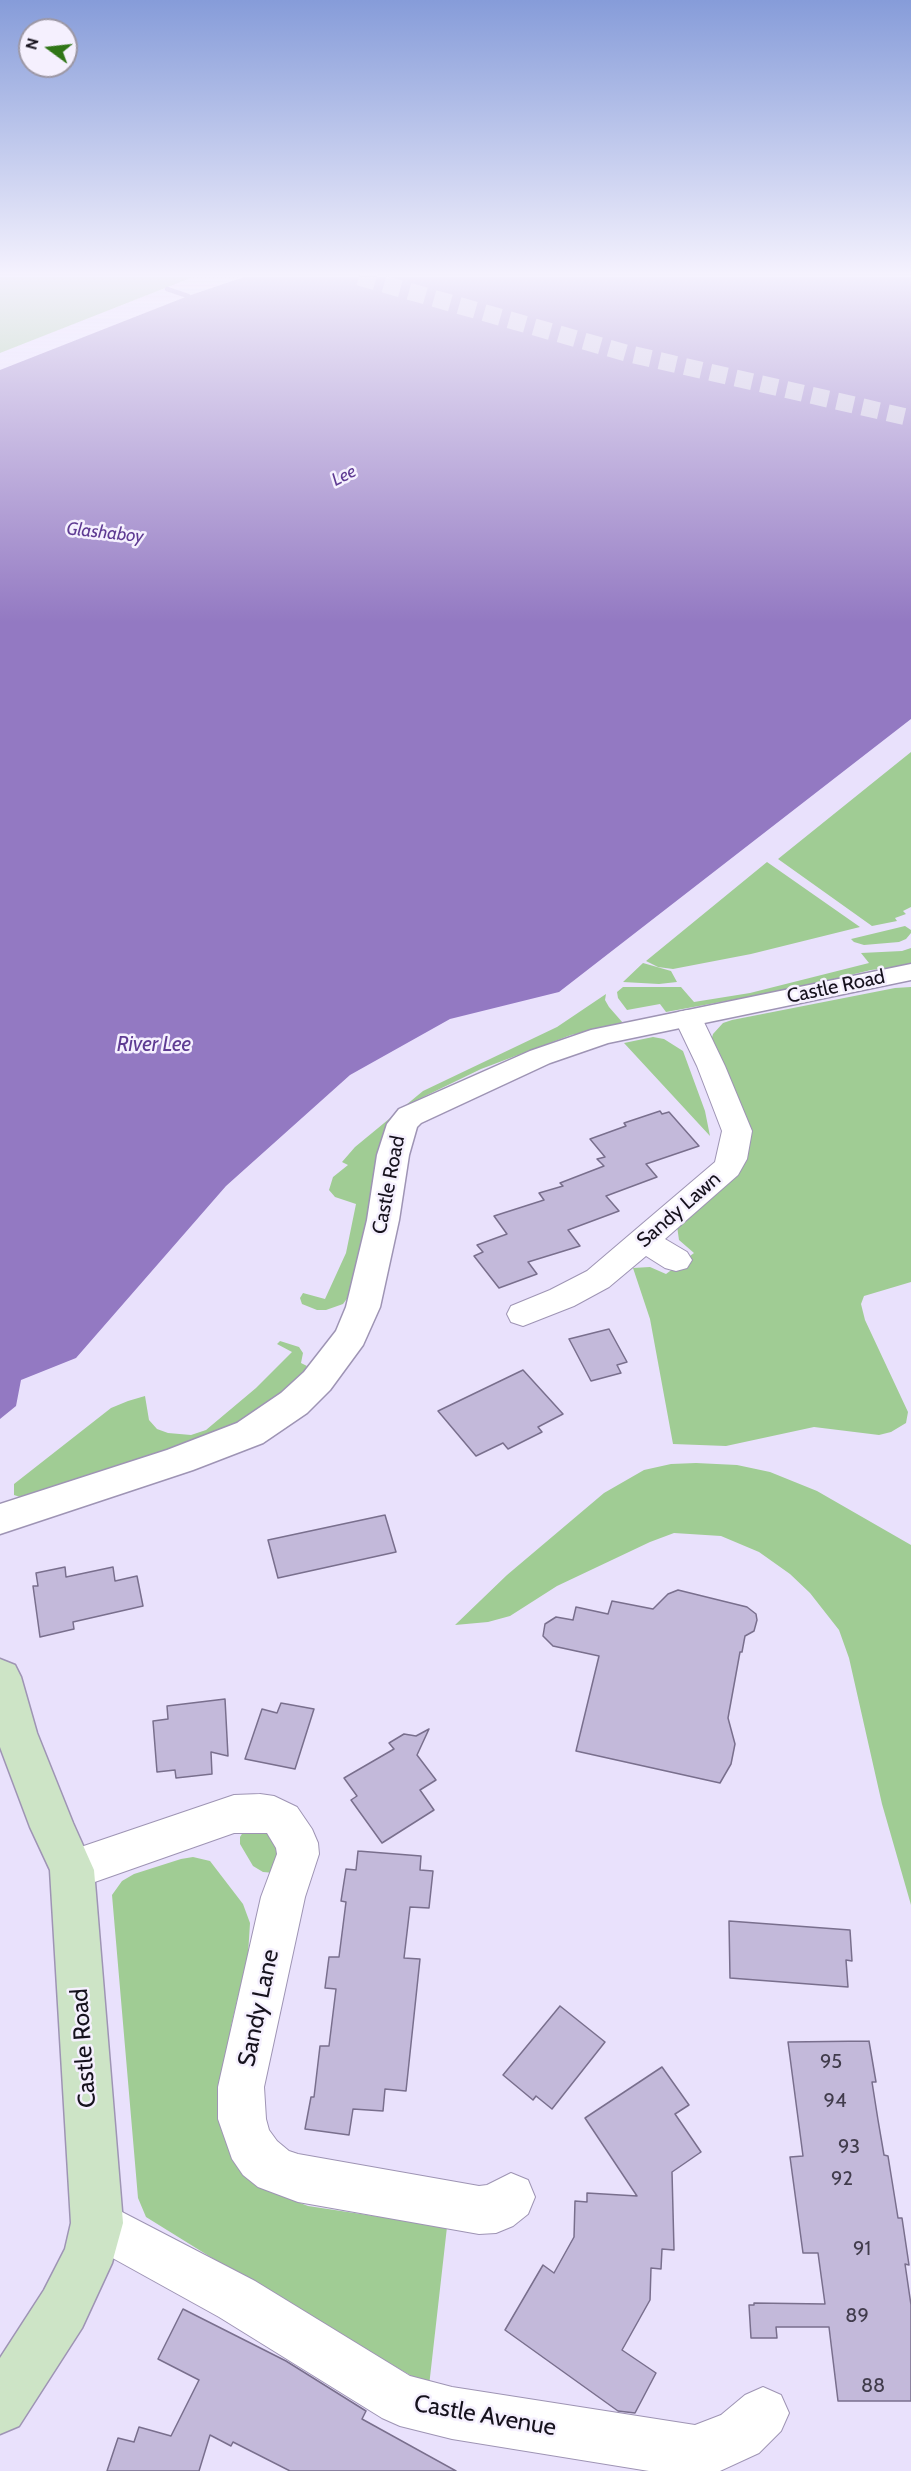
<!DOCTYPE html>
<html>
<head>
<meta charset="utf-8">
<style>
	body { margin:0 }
	#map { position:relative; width:911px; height:2471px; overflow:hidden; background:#e9e1fc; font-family:Cabin,sans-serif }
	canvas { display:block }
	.north { position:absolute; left:18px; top:18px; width:60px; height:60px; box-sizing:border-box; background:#f5f0fe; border:2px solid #9c97a4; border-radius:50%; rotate:285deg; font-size:16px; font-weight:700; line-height:24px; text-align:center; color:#16121d }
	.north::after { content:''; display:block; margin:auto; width:21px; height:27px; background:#307617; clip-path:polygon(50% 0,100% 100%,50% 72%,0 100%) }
</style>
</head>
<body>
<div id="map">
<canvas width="911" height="2471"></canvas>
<div class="north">N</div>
</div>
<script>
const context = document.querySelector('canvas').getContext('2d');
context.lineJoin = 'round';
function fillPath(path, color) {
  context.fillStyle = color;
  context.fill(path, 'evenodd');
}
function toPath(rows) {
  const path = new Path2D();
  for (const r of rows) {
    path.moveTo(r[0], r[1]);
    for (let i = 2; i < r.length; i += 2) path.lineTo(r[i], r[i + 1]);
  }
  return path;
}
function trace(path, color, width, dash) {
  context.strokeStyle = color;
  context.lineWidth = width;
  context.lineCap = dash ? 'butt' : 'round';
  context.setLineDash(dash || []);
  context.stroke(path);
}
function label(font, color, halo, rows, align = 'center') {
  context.font = font + ' Cabin,sans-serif';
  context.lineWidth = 5;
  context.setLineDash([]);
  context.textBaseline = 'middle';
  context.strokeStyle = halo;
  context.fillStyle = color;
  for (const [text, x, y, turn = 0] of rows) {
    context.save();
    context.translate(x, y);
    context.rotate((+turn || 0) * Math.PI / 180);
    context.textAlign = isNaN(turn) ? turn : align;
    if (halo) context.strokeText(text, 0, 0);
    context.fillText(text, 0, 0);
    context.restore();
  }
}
const green = toPath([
	[0,277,193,277,0,353],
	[911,752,911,907,903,911,906,914,895,918,897,921,872,926,778,859],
	[767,862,860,927,751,954,673,969,658,967,646,961],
	[905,926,911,930,911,933,906,939,899,942,864,945,854,942,851,939],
	[911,948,911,965,871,970,792,989,666,1012,660,1004,627,1010,618,998,617,992,623,987,681,987,694,1002,750,993,869,963,861,953,902,951],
	[643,963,671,971,677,982,659,984,623,982],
	[911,987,911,1282,864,1296,861,1304,865,1320,908,1412,906,1423,891,1432,879,1435,814,1427,726,1446,673,1444,650,1319,633,1268,650,1267,666,1274,694,1253,679,1240,677,1226,738,1169,711,1041,713,1034,723,1023,732,1020,895,988],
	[606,994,605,1000,609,1007,623,1023,571,1035,481,1069,417,1100,393,1117,384,1133,359,1260,349,1296,343,1304,326,1310,317,1310,302,1304,300,1298,303,1293,325,1299,346,1253,356,1204,335,1197,329,1190,333,1177,348,1165,342,1162,355,1147,423,1091,557,1027],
	[653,1037,664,1039,683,1051,705,1111,710,1136,624,1043],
	[280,1341,299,1347,303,1353,301,1363,307,1366,299,1379,258,1412,201,1444,20,1497,14,1495,14,1484,111,1408,128,1401,145,1396,149,1420,157,1429,168,1433,191,1435,206,1430,256,1388,292,1352,277,1344],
	[696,1463,737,1465,770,1472,817,1491,911,1545,911,1905,882,1804,849,1658,839,1630,810,1593,790,1574,759,1552,721,1536,674,1533,650,1542,557,1586,510,1616,488,1622,455,1625,507,1575,604,1493,644,1470,671,1464],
	[266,1824,284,1856,274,1873,263,1872,253,1866,240,1844,240,1837,245,1829],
	[193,1857,210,1861,243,1904,250,1923,248,1955,231,2026,220,2102,221,2129,229,2149,274,2193,308,2206,447,2227,429,2386,283,2302,146,2217,138,2198,112,1895,122,1881,134,1874,181,1859]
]);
const water = toPath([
	[244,277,911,277,911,719,559,992,450,1019,350,1075,226,1186,76,1358,21,1380,16,1406,0,1419,0,370,188,296]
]);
const stream = toPath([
	[167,289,188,296]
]);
const building = toPath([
	[660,1111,662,1114,669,1112,699,1146,646,1164,657,1177,606,1196,619,1211,568,1230,580,1246,528,1262,537,1274,499,1288,474,1256,483,1252,477,1245,507,1234,494,1216,544,1200,539,1193,563,1186,560,1183,604,1166,597,1159,605,1157,590,1139,626,1126,624,1123,660,1111],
	[609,1329,627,1362,617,1365,621,1373,591,1381,569,1339,609,1329],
	[523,1370,563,1414,538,1427,542,1432,508,1449,503,1443,476,1456,438,1411,523,1370],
	[385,1515,396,1552,278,1578,268,1540,385,1515],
	[65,1567,66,1577,113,1567,115,1581,137,1576,143,1606,73,1622,74,1629,40,1637,33,1586,38,1586,36,1573,65,1567],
	[678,1590,747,1607,756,1614,757,1620,754,1631,745,1636,742,1652,740,1652,728,1718,735,1744,731,1764,720,1783,576,1751,599,1656,553,1646,543,1636,545,1624,556,1617,573,1620,576,1607,608,1614,612,1601,653,1609,668,1594,678,1590],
	[225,1699,228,1756,211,1752,212,1774,176,1778,175,1770,157,1772,153,1721,168,1719,167,1706,225,1699],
	[281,1703,314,1709,295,1769,245,1759,262,1709,277,1713,281,1703],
	[429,1729,417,1755,436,1780,420,1790,434,1810,382,1843,351,1800,357,1796,344,1778,394,1749,389,1743,404,1734,416,1736,429,1729],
	[358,1851,421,1856,420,1870,433,1871,429,1908,410,1907,404,1958,420,1959,406,2091,385,2089,383,2111,353,2109,349,2135,305,2129,311,2097,314,2097,320,2046,329,2046,336,1989,325,1988,329,1957,339,1957,346,1902,341,1901,346,1869,356,1870,358,1851],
	[729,1921,850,1930,852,1961,846,1960,848,1987,730,1978,729,1921],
	[560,2006,605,2042,552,2109,536,2096,533,2100,503,2075,560,2006],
	[869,2041,876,2082,872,2082,878,2120,884,2155,888,2156,898,2218,902,2218,909,2265,905,2264,911,2305,911,2401,838,2401,829,2327,776,2327,777,2338,751,2338,749,2305,754,2305,754,2303,825,2304,818,2253,803,2253,790,2157,803,2156,788,2042,869,2041],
	[662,2067,689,2105,675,2114,701,2152,672,2172,674,2250,662,2249,661,2269,651,2268,650,2300,622,2350,656,2373,635,2413,618,2411,505,2330,543,2265,554,2273,574,2237,575,2201,587,2202,587,2193,637,2196,585,2118,662,2067],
	[183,2309,286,2361,366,2411,362,2419,456,2471,290,2471,233,2442,231,2446,210,2435,199,2471,107,2471,118,2438,134,2442,139,2427,171,2436,199,2380,158,2359,183,2309]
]);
const trunkTunnel = toPath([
	[359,277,626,353,911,418]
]);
const minor = toPath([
	[688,1010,698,1012,702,1018,725,1066,752,1131,747,1159,738,1175,665,1239,687,1252,692,1260,687,1268,676,1271,665,1268,646,1256,609,1287,574,1306,523,1326,511,1322,507,1314,511,1306,550,1290,587,1271,715,1162,722,1131,697,1066,674,1018,678,1012,688,1010],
	[260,1794,274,1796,297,1807,312,1829,318,1843,319,1854,305,1897,264,2087,266,2119,269,2130,277,2141,289,2151,298,2154,479,2186,487,2185,511,2173,528,2180,535,2197,528,2214,513,2226,496,2233,479,2234,298,2202,258,2187,243,2175,232,2159,218,2119,218,2087,261,1897,277,1854,276,1848,267,1833,234,1833,72,1890,57,1884,51,1870,57,1856,72,1850,234,1795,260,1794],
	[97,2199,255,2281,410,2376,452,2387,695,2425,721,2415,745,2395,763,2387,781,2395,789,2413,781,2431,759,2453,720,2471,649,2471,452,2439,400,2426,382,2418,219,2317,80,2240,73,2223,80,2206,97,2199]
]);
const tertiary = toPath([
	[911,964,911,980,608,1043,550,1063,421,1123,417,1127,409,1155,399,1220,380,1307,363,1345,330,1390,307,1413,263,1443,193,1470,0,1534,0,1504,167,1450,237,1423,281,1393,304,1372,336,1331,346,1307,367,1220,377,1155,387,1124,399,1109,530,1051,591,1030,911,964]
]);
const secondary = toPath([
	[0,1659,15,1665,21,1677,37,1733,73,1823,94,1870,123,2223,112,2263,82,2328,19,2426,0,2434,0,2358,44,2290,65,2249,71,2223,50,1870,30,1827,0,1747,0,1659]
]);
const farWaternames = [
	["Lee",344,476,-27],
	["Glashaboy",105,533,6]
];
const streetNames = [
	["Castle Road",836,987,-12],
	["Castle Road",389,1185,-79],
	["Sandy Lawn",679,1210,-41]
];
const nearNumbernames = [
	["95",831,2062],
	["94",835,2101],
	["93",849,2147],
	["92",842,2179],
	["91",862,2249],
	["89",857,2316],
	["88",873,2386]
];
const waterNames = [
	["River Lee",154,1045]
];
const nearStreetnames = [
	["Sandy Lane",259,2008,-78],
	["Castle Road",84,2048,-94],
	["Castle Avenue",485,2416,10]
];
fillPath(green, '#a0cc94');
fillPath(water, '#9379c2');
trace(stream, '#9379c2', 4.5);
fillPath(building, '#c3b9da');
trace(building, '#796f8d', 1.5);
trace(trunkTunnel, '#c9c2db', 17, [17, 9]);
trace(minor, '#9e94b4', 2);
trace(tertiary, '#9e94b4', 3);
trace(secondary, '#9e94b4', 3);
fillPath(minor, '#fff');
fillPath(tertiary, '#fff');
fillPath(secondary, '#cde4c6');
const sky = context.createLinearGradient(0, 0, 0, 623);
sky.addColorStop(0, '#869cd9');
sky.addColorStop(0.44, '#f5f2fe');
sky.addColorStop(1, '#f5f2fe00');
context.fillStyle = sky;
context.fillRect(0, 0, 911, 623);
label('italic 18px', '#5f3b93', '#f5f0fe', farWaternames);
label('20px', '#16121d', '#f5f0fe', streetNames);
label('20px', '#413c4c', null, nearNumbernames);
label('italic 21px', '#5f3b93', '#f5f0fe', waterNames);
label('24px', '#16121d', '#f5f0fe', nearStreetnames);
</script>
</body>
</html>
